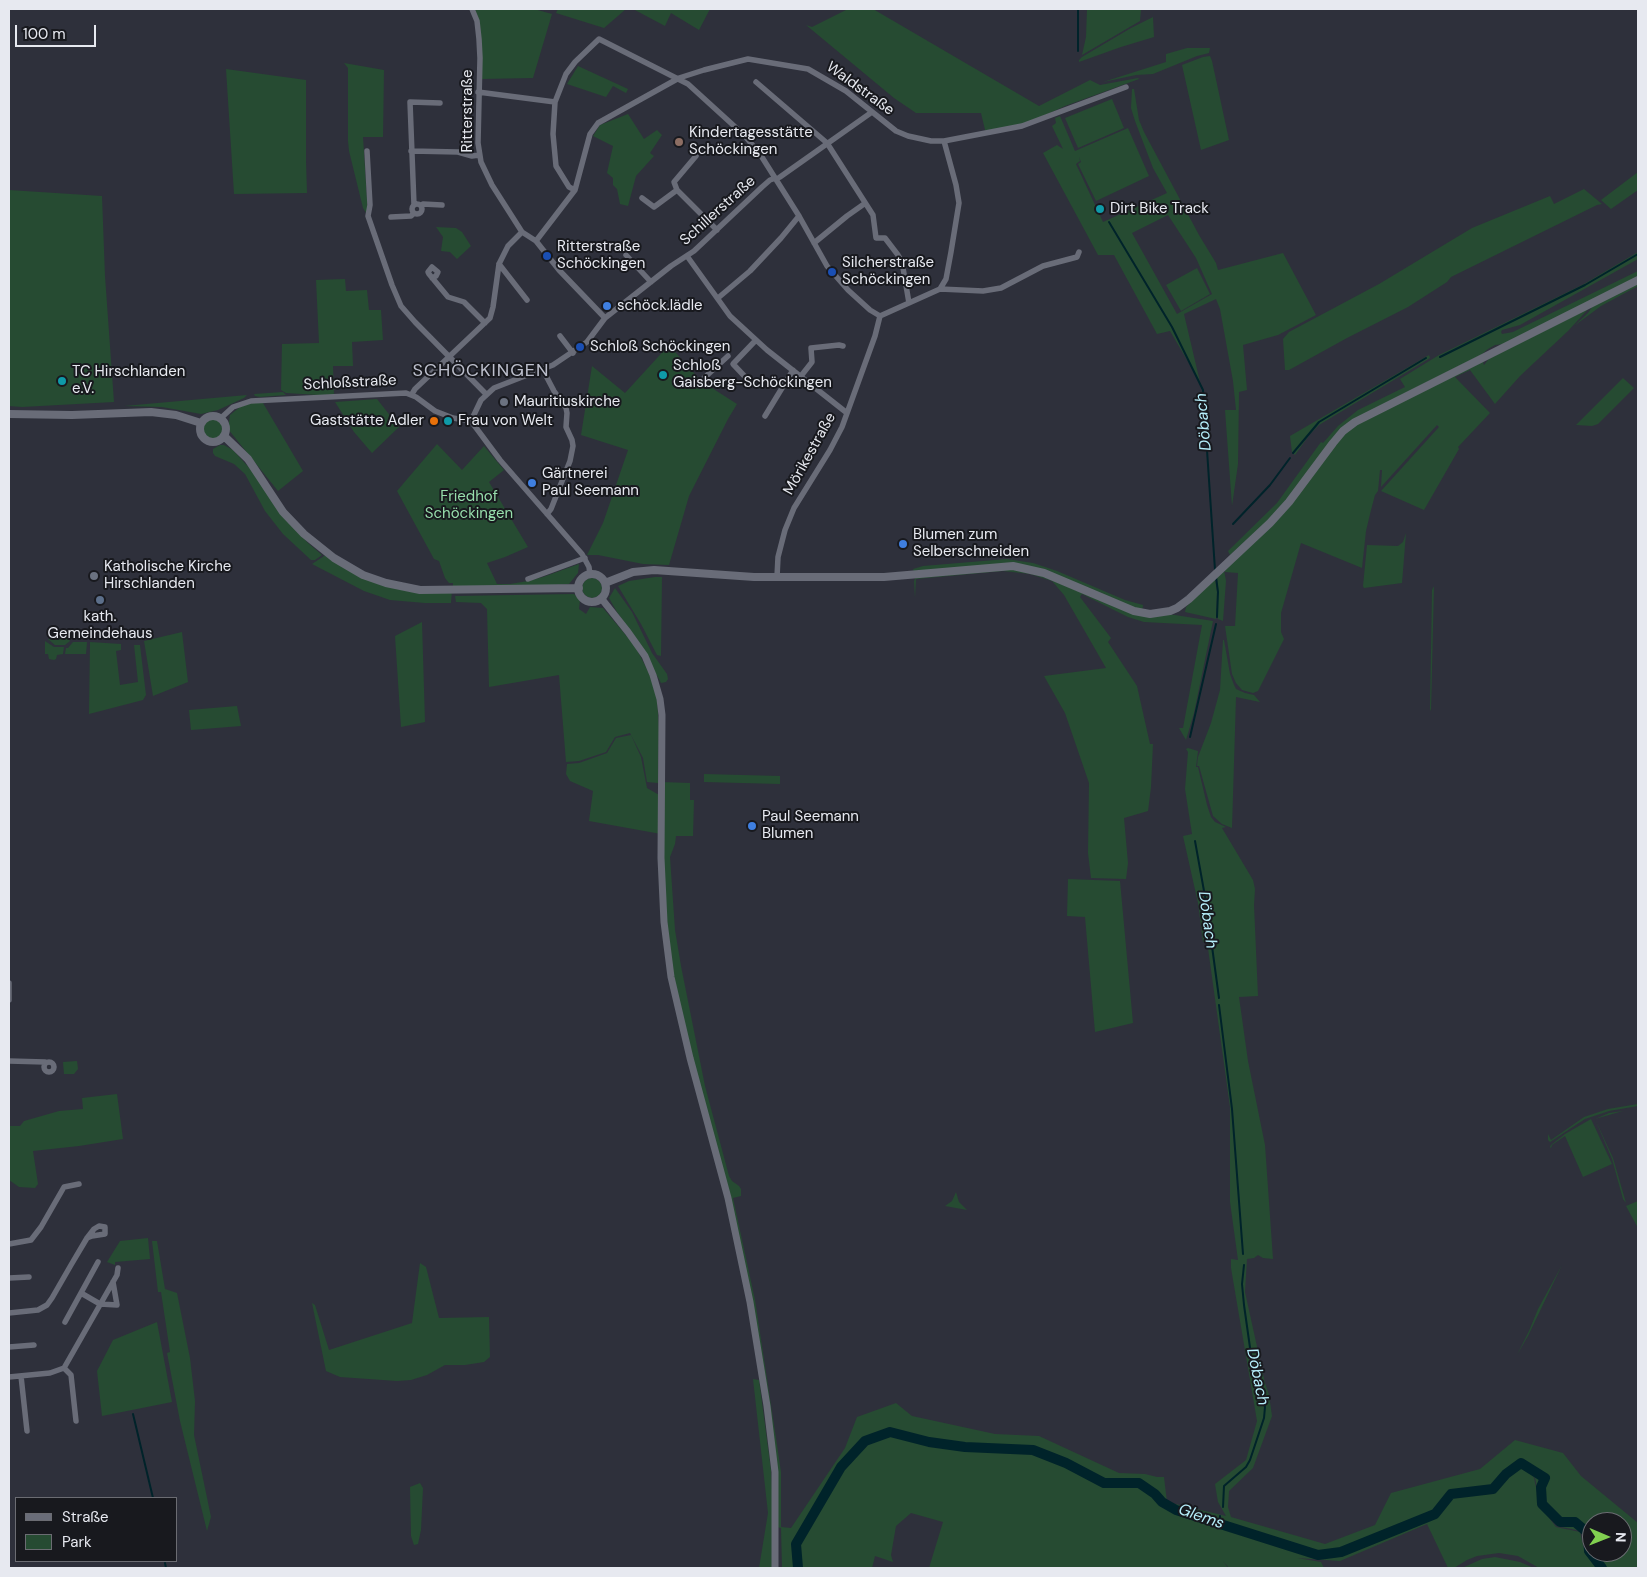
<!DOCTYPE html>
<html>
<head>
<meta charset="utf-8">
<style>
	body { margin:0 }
	#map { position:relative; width:1647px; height:1577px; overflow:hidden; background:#2e303b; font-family:"DM Sans",sans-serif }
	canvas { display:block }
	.frame { position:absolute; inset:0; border:10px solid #e7e9f0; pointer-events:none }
	.legend { position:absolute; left:15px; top:1497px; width:162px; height:65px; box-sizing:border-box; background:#18191e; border:1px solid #6b6c72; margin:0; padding:6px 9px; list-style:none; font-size:15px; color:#e7e9f0 }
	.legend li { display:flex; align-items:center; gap:10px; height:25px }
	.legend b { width:25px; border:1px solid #6b6c72 }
	.north { position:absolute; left:1582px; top:1512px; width:50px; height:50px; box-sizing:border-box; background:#18191e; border:1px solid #6b6c72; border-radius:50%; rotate:91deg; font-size:14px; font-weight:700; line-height:20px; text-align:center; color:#e7e9f0 }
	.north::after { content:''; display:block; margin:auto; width:18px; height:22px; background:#81d050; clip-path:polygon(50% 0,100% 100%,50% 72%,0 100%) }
	.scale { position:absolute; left:15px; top:25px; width:81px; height:22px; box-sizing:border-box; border:2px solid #e7e9f0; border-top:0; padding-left:6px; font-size:15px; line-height:18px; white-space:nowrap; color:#e7e9f0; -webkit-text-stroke:4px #18191e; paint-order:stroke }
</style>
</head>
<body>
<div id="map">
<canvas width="1647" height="1577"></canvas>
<div class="frame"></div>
<ul class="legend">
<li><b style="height:6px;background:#696c78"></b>Straße</li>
<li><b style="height:14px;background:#264b32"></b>Park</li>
</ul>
<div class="north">N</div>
<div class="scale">100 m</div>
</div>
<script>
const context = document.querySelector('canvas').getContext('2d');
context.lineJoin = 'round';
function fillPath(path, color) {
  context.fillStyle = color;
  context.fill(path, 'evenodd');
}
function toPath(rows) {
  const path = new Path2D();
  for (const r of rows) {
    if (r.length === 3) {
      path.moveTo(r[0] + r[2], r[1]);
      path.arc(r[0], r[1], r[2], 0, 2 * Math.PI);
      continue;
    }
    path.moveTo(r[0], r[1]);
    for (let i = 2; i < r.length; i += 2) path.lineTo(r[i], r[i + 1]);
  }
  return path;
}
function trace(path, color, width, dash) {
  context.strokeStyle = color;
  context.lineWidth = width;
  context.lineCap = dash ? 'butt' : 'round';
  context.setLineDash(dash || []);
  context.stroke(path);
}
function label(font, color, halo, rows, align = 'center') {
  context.font = font + ' "DM Sans",sans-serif';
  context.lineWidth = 4;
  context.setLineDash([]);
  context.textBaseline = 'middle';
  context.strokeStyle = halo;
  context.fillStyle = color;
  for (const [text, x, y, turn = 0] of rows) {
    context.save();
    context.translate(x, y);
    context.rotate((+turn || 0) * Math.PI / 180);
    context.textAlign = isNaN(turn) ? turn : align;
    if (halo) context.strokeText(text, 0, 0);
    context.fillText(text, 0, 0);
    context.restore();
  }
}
const green = toPath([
	[475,9,534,9,552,14,533,78,481,79,479,21],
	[558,9,626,9,604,28,556,13],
	[633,9,710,9,699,30,671,13,665,26],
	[848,9,873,9,1039,106,1090,80,1100,85,1138,78,1139,79,1065,106,1022,126,986,134,981,113,916,113,894,98,806,25,812,27],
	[1087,9,1141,9,1140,21,1082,55,1086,37],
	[1153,17,1154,37,1121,47,1079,62,1079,60,1082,57,1131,28],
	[1187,48,1210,48,1209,53,1197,56,1153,74,1136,75,1103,82,1166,62,1166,54],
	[1210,56,1212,61,1229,140,1201,150,1182,65,1203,57],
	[344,63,384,70,383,137,363,137,368,216,363,208,349,151,348,141,348,68],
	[578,66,628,89,626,93,613,86,606,97,567,84],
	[226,69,306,80,306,161,307,193,234,194],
	[1132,89,1134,89,1139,120,1144,132,1199,235,1216,263,1218,270,1283,253,1316,315,1278,335,1243,345,1247,390,1239,392,1238,464,1232,506,1225,410,1236,410,1233,381,1220,309,1216,299,1184,314,1200,382,1170,331,1157,334,1114,255,1098,255,1043,153,1057,145,1063,149,1052,126,1056,123,1055,118,1060,116,1075,151,1128,128,1149,176,1096,201,1078,164,1081,162,1079,157,1080,161,1076,164,1103,222,1167,193,1153,168,1135,121,1131,108],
	[1168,215,1196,258,1212,294,1177,314,1132,233],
	[1112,99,1124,128,1078,148,1065,118],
	[628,114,644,139,657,130,662,135,650,153,654,156,636,176,628,206,620,204,617,189,613,185,613,178,607,173,613,146,593,136,600,125],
	[1638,172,1638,190,1611,209,1601,200],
	[1584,189,1602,204,1597,205,1451,277,1447,282,1408,307,1347,338,1289,370,1285,370,1283,339,1289,332,1379,284,1472,228,1550,196,1554,204],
	[9,190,102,196,105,276,114,402,22,407,9,406],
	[436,227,456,228,462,232,471,246,457,259,450,252,441,251,443,237],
	[1638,252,1638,259,1520,325,1502,330,1501,332,1502,334,1513,332,1521,328,1638,271,1638,278,1504,344,1495,345,1488,349,1481,355,1360,416,1274,515,1230,555,1228,551,1277,503,1321,442,1323,443,1338,426,1358,410,1405,387,1400,379,1439,355,1584,284],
	[1197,268,1210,294,1181,311,1166,285],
	[345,279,346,291,367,290,369,310,381,310,383,340,352,342,353,366,333,366,334,396,286,393,281,390,282,344,319,343,316,280],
	[1638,283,1638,286,1601,306,1574,326,1588,313,1594,304],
	[1590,307,1568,331,1520,376,1495,404,1470,370,1455,377,1490,413,1458,447,1459,449,1424,510,1381,491,1439,427,1437,425,1381,487,1382,470,1380,470,1378,491,1375,495,1371,510,1366,531,1362,568,1301,543,1281,613,1281,632,1284,639,1258,691,1253,693,1242,690,1236,683,1232,674,1225,626,1235,626,1238,573,1225,572,1225,569,1345,433,1357,424,1487,358,1483,363,1484,365,1491,356],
	[669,345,701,381,737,404,728,419,689,496,669,565,643,564,598,555,587,555,603,523,628,450,581,435,592,366,625,393],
	[1429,355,1430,358,1427,360,1319,425,1310,434,1295,455,1292,452,1290,436],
	[1623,378,1634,388,1598,424,1592,426,1576,425],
	[283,392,286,395,260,397,255,396,254,394],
	[247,395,244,398,218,410,201,414,162,407,124,406],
	[377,399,399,427,372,453,354,432,335,402],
	[246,402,263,403,303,471,278,491,228,429,230,415],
	[213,429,10],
	[437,444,462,470,484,446,504,470,489,482,528,547,505,557,487,563,497,584,510,584,528,581,543,577,579,564,578,573,569,584,538,586,453,587,453,583,449,583,445,578,439,561,434,559,397,491],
	[220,445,224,445,233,450,253,472,285,518,308,543,322,555,315,560,311,560,283,534,265,511,245,474,234,464,215,456,213,453,213,449],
	[1406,533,1402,583,1364,588,1363,586,1367,545,1398,546,1403,542],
	[327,554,386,583,452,590,451,603,425,603,390,600,364,591,312,564],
	[1007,559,1033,563,1057,571,1125,600,1143,605,1142,613,1031,569,914,572,913,569,923,566],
	[1006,568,1030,571,1121,609,1175,615,1213,621,1194,713,1186,740,1179,728,1183,728,1202,625,1144,622,1128,617,1082,594,1080,597,1111,638,1108,642,1137,686,1150,744,1153,744,1151,787,1148,811,1124,818,1128,863,1126,879,1091,878,1088,853,1089,783,1065,713,1044,676,1106,668,1064,595,1052,581,1030,574,1003,571,916,579,915,598,914,581,916,577],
	[1224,570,1226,581,1223,621,1218,619,1218,592,1217,577],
	[655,577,662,577,661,656,657,655,641,624,618,586,629,581],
	[592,588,10],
	[1215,579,1217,592,1216,619,1185,612,1186,607],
	[1434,586,1431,711,1430,709,1432,590],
	[615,588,632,612,652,653,667,674,668,679,666,682,661,683,660,681,639,643,617,612,609,598],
	[574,594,580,600,579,609,586,614,590,607,603,608,635,646,649,673,657,698,659,729,658,783,647,782,643,758,630,733,615,737,606,752,579,761,566,762,559,675,489,687,487,609,481,603,456,602,455,596],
	[422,622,425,722,401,727,395,636],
	[182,632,188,682,153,696,144,641],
	[56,637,68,638,70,641,65,645,55,645,48,639],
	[1223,640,1224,640,1230,674,1234,685,1236,689,1245,693,1254,695,1260,702,1236,697,1232,828,1222,824,1213,816,1199,766,1197,766,1198,757,1211,723,1220,690],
	[45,641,54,647,64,647,63,654,57,655,56,659,54,660,49,659,48,654,45,654],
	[73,642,87,642,86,654,65,654,66,648,68,648],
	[90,642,121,644,121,650,116,651,120,685,138,682,134,645,140,645,146,695,143,700,89,714],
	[237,706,241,726,191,730,189,710],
	[631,735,641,757,647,788,661,796,661,782,690,783,690,800,694,800,693,836,676,836,675,844,670,857,675,930,681,966,705,1086,729,1176,732,1181,739,1186,741,1189,741,1196,733,1198,755,1300,776,1438,781,1472,781,1527,791,1528,845,1448,857,1417,896,1403,912,1416,995,1434,1039,1436,1119,1473,1145,1474,1157,1477,1164,1477,1167,1502,1226,1516,1218,1502,1215,1484,1246,1460,1257,1421,1231,1268,1231,1259,1238,1260,1230,1202,1230,1107,1207,941,1203,942,1198,903,1183,836,1192,834,1185,789,1188,752,1186,749,1188,748,1198,751,1196,767,1198,767,1207,805,1211,817,1215,822,1226,827,1222,828,1253,880,1255,889,1254,905,1258,996,1239,997,1248,1061,1265,1145,1273,1259,1263,1258,1258,1255,1254,1258,1247,1259,1245,1292,1265,1383,1269,1395,1272,1416,1253,1468,1229,1491,1228,1507,1231,1517,1325,1544,1375,1525,1391,1493,1480,1469,1515,1440,1563,1453,1581,1476,1638,1523,1638,1568,1599,1568,1586,1552,1581,1531,1557,1526,1541,1506,1535,1478,1532,1476,1534,1478,1540,1506,1556,1527,1580,1532,1585,1553,1598,1568,1539,1568,1518,1556,1499,1553,1477,1556,1467,1560,1454,1568,1448,1568,1427,1524,1340,1561,1297,1558,1321,1562,1324,1568,1229,1568,1223,1561,1228,1568,929,1568,943,1522,911,1513,896,1526,891,1555,893,1562,875,1556,872,1568,782,1568,781,1528,776,1527,776,1494,750,1302,671,977,661,834,589,821,593,791,570,781,566,774,567,764,579,763,607,753,616,738],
	[1592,1522,1622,1522,1622,1552,1592,1552],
	[704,774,780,776,780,784,704,782],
	[1068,879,1120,881,1133,1023,1095,1032,1085,917,1067,916],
	[77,1061,78,1069,74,1074,64,1074,63,1062],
	[117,1094,123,1139,79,1146,33,1151,38,1184,35,1188,19,1187,9,1180,9,1126,20,1126,24,1121,59,1111,83,1109,82,1098],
	[1638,1104,1638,1106,1609,1111,1585,1119,1550,1142,1548,1140,1548,1134,1551,1140,1584,1117,1608,1109],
	[1623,1111,1595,1119,1613,1158,1626,1203,1623,1199,1612,1159,1595,1119,1609,1113],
	[1591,1119,1612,1164,1583,1177,1565,1136,1552,1145,1551,1148,1550,1147,1551,1145,1565,1134],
	[956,1192,959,1202,967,1210,945,1206,952,1201],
	[1638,1201,1638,1228,1626,1206],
	[148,1238,150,1259,115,1262,115,1265,107,1262,120,1241],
	[152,1241,157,1241,165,1289,177,1293,190,1358,195,1401,194,1435,211,1517,207,1531,180,1421,167,1353,170,1352,161,1292,158,1292],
	[420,1263,426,1267,439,1318,489,1317,490,1357,484,1362,465,1365,445,1365,427,1375,411,1380,397,1381,340,1377,326,1371,312,1303,315,1305,329,1350,412,1323],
	[1562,1265,1528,1336,1517,1355,1529,1331,1538,1309],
	[157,1322,172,1402,102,1416,97,1371,113,1340],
	[753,1379,759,1380,771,1470,776,1568,759,1568,768,1513],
	[420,1483,423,1488,421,1530,418,1544,414,1545,411,1536,410,1487],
	[1495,1557,1520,1562,1534,1568,1462,1568,1482,1559]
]);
const stream = toPath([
	[1078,9,1078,51],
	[1109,222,1172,327,1203,390,1215,570],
	[1440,357,1585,285,1638,254],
	[1293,453,1319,422,1426,358],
	[1233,524,1270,485,1290,458],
	[1216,577,1218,592,1217,617],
	[1190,737,1216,624],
	[1195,841,1206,902,1219,998],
	[1219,1005,1232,1109,1243,1254],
	[133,1414,153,1498],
	[1223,1507,1224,1486,1246,1467,1250,1460,1264,1418,1265,1407,1254,1376,1244,1305,1242,1284,1244,1265],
	[1220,1524,1220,1516],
	[165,1563,166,1568]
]);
const river = toPath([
	[798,1568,796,1544,841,1467,865,1441,890,1432,929,1442,965,1447,1033,1450,1066,1463,1104,1483,1139,1483,1155,1494,1162,1502,1176,1510,1318,1555,1341,1552,1435,1514,1451,1494,1493,1489,1506,1474,1521,1463,1545,1478,1541,1487,1542,1504,1560,1522,1575,1522,1588,1533,1589,1551,1602,1568]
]);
const minor = toPath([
	[472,9,477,21,479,39,480,58,478,143,481,162,492,185,522,232,536,241,559,270,605,318],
	[756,82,827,143,873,215,876,238,885,238,898,255,902,262,909,303],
	[478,92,555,102],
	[367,151,370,205,368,216,392,285,401,306,415,322,486,394],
	[411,151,458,152,472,156,479,155],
	[780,177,872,112],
	[575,190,569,187,556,166,553,134,555,102,566,74,575,62,599,39,688,84,744,135,760,154,799,216,827,266,848,290,870,310,880,316],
	[677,190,674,182,696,156],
	[642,198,654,207,677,190,717,230],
	[417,209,5],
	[414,205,410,102,440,103],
	[421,206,423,204,442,205],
	[391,217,411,216,414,213],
	[536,241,575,190,590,134,598,123,679,78,704,70,748,59,808,69,846,91,896,131,908,136,931,141,944,141,1022,126,1126,87],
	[814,243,847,216,864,204],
	[626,255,651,282],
	[687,256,730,316,767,350,847,413],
	[499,264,527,300],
	[432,278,436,276,438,272,432,267,428,272,429,274,448,297,464,302,485,323],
	[940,289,946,279,951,252,959,203,956,185,944,141],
	[718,298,750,271,781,238,799,216],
	[880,316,940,289,983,291,1001,288,1043,266,1077,257,1079,252],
	[560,336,573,353],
	[543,370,554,391,566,408,567,413,566,427,572,440,573,446,570,461,551,509,547,514],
	[801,376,812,362,811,348,839,345,843,346],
	[704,378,728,356],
	[750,382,733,364,756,340],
	[412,394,415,389,490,318,493,307,499,264,508,246,522,232],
	[765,416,793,370],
	[221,418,233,407,251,401,406,393,416,397,435,411,453,418,471,421],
	[471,421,481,400,494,388,553,365,587,342,605,318,671,266,694,251,762,187,770,180,776,178],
	[471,421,500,460,582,554,589,567,590,575],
	[777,577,778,557,785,530,794,508,830,450,842,427,875,336,880,316],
	[528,579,585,558],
	[9,983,9,1000],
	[9,1061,45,1062],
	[49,1067,5],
	[9,1244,31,1240,41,1227,64,1187,79,1184],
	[9,1278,29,1277],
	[81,1293,100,1304,117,1305,113,1282],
	[9,1313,38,1310,47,1305,52,1298,71,1265,87,1238,94,1229,99,1226,105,1227,105,1234,92,1236,87,1238],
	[65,1322,98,1262],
	[9,1347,34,1345],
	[64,1368,71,1375,76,1421],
	[21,1376,27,1431],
	[9,1377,50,1373,64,1368,117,1275,118,1268]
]);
const tertiary = toPath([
	[601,598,628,632,645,656,653,675,660,699,662,715,661,858,664,922,671,977,690,1058,728,1198,750,1302,767,1406,775,1472,775,1568]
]);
const secondary = toPath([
	[9,414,72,415,151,412,176,415,201,423],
	[213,429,13],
	[224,436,248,459,283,512,304,534,334,558,363,575,386,583,420,590,579,588],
	[592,588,14],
	[605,583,633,572,654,570,754,577,884,577,1013,566,1044,573,1134,611,1150,614,1170,611,1177,608,1189,599,1270,523,1289,502,1333,443,1343,431,1355,422,1638,280]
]);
const markers = [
	[679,142,5,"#8d6e63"],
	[1100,209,5,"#0f9aa8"],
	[547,256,5,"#1a4fb4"],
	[832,272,5,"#1a4fb4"],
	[607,306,5,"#3f7fe0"],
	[580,347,5,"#1a4fb4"],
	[663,375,5,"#0f9aa8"],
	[62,381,5,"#0f9aa8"],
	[504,402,5,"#6b7280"],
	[434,421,5,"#e8710a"],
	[448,421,5,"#0f9aa8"],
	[532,483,5,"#3f7fe0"],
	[903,544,5,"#3f7fe0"],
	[94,576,5,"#6b7280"],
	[100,600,5,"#5c6f8a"],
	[752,826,5,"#3f7fe0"]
];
const streetNames = [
	["Waldstraße",860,89,36],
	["Ritterstraße",468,111,-90],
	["Schillerstraße",718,211,-42],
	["Schloßstraße",350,383,-3],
	["Mörikestraße",810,454,-61]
];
const poiNames = [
	["Kindertagesstätte",689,133],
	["Schöckingen",689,150],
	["Dirt Bike Track",1110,209],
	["Ritterstraße",557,247],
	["Schöckingen",557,264],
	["Silcherstraße",842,263],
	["Schöckingen",842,280],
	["schöck.lädle",617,306],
	["Schloß Schöckingen",590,347],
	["Schloß",673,366],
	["Gaisberg-Schöckingen",673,383],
	["TC Hirschlanden",72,372],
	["e.V.",72,389],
	["Mauritiuskirche",514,402],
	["Gaststätte Adler",424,421,"right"],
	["Frau von Welt",458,421],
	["Gärtnerei",542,474],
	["Paul Seemann",542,491],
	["Blumen zum",913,535],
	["Selberschneiden",913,552],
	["Katholische Kirche",104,567],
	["Hirschlanden",104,584],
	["kath.",100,617,"center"],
	["Gemeindehaus",100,634,"center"],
	["Paul Seemann",762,817],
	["Blumen",762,834]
];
const parkNames = [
	["Friedhof",469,497],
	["Schöckingen",469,514]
];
const waterNames = [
	["Döbach",1204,422,-95],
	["Döbach",1207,920,82],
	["Döbach",1257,1377,78],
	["Glems",1201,1517,19]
];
const quarterNames = [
	["SCHÖCKINGEN",481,371]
];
fillPath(green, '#264b32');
trace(stream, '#00232a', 2);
trace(river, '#00232a', 10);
trace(minor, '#696c78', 5.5);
trace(tertiary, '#696c78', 7);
trace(secondary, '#696c78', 8);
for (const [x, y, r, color] of markers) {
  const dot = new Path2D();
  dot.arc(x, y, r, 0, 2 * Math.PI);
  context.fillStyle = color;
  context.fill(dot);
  trace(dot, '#18191e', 2);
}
label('15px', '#e7e9f0', '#18191e', streetNames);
label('15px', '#e7e9f0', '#18191e', poiNames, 'left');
label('15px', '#97deac', '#18191e', parkNames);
label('italic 16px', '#b5eefa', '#18191e', waterNames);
context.letterSpacing = '1px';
label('18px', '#bcbfcc', '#18191e', quarterNames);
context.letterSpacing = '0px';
</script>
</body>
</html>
